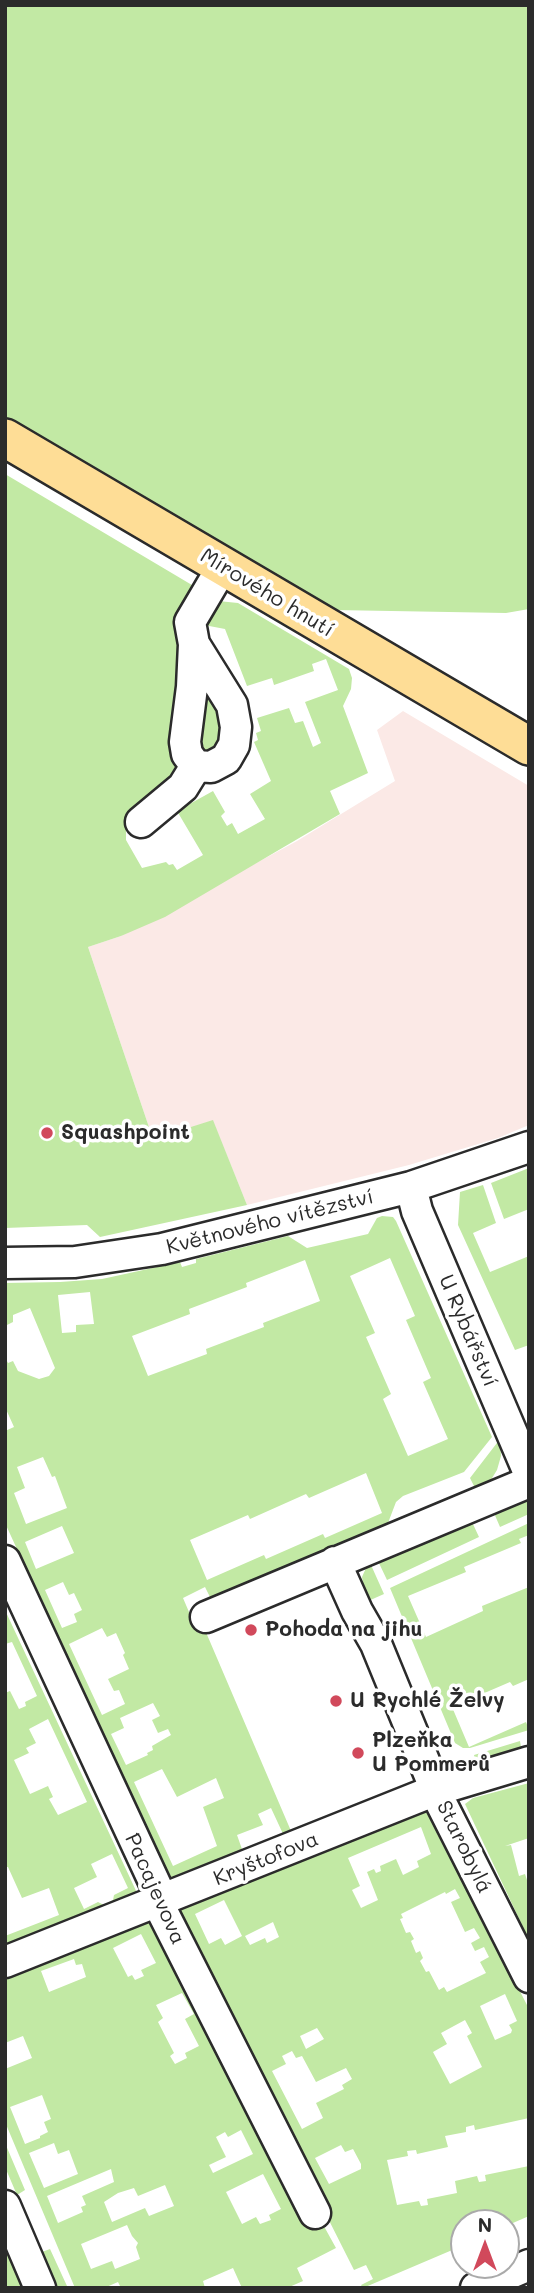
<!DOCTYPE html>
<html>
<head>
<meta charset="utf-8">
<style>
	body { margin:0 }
	#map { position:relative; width:534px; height:2293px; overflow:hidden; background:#fff; font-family:Mali,sans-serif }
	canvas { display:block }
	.frame { position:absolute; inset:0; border:7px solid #2b2b2b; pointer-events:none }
	.north { position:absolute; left:450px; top:2209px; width:70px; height:70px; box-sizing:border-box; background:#fff; border:2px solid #aaa; border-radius:50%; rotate:0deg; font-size:19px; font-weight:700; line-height:28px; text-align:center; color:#2b2b2b }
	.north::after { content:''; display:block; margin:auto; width:24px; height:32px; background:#d1495b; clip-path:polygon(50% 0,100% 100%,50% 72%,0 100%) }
</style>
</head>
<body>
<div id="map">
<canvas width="534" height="2293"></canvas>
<div class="frame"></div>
<div class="north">N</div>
</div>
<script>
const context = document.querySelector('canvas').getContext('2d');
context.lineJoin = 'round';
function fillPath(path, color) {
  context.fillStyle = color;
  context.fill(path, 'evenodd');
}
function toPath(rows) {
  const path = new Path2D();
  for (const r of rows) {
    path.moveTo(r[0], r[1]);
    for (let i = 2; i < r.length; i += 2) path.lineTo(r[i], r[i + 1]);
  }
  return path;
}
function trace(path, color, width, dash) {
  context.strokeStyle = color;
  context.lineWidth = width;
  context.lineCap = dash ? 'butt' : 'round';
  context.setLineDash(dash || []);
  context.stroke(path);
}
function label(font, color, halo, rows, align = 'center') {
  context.font = font + ' Mali,sans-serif';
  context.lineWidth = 7;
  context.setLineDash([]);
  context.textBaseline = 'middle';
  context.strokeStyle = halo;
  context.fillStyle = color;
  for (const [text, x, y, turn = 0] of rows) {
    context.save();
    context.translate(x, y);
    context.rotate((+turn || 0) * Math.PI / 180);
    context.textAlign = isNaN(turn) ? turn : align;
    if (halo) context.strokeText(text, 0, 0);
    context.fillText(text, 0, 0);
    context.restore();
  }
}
const built = toPath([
	[403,711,529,786,529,1125,498,1138,409,1165,247,1205,213,1121,153,1139,88,947,121,936,297,841,395,781,377,730]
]);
const green = toPath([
	[5,5,529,5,529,609,506,613,334,610,5,418],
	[5,474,197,588,180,774,126,826,126,840,142,868,166,862,169,865,173,864,177,870,203,855,177,811,213,791,225,812,221,816,227,826,232,823,238,834,265,819,250,794,271,781,254,742,258,740,256,733,261,731,257,718,289,708,295,723,303,721,313,747,321,743,305,702,338,690,326,659,312,664,314,671,274,685,272,678,247,686,225,629,204,625,218,601,238,603,349,669,352,678,351,689,343,706,368,773,330,791,340,814,165,917,121,936,88,947,153,1139,213,1120,247,1205,100,1237,87,1225,5,1228],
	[200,672,228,723,215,754,197,751],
	[529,1168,529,1209,504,1219,491,1183],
	[483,1185,496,1223,473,1233,490,1272,529,1256,529,1345,515,1350,458,1225,460,1192],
	[382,1216,393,1217,396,1221,492,1437,464,1472,403,1496,396,1502,388,1523,210,1597,205,1587,183,1598,198,1633,205,1630,291,1831,284,1836,271,1808,258,1814,263,1825,237,1835,243,1852,170,1882,5,1523,5,1431,14,1427,5,1407,5,1357,8,1363,13,1361,18,1371,39,1379,49,1376,55,1368,30,1308,13,1315,13,1322,5,1326,5,1283,60,1282,102,1279,180,1262,182,1267,196,1263,196,1259,288,1236,307,1248,368,1234,377,1218],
	[390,1258,415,1316,406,1320,431,1378,423,1382,448,1439,408,1456,383,1399,391,1394,366,1337,375,1333,350,1276],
	[305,1260,320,1301,263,1323,264,1327,206,1349,207,1354,148,1376,132,1336,190,1314,189,1309,247,1287,246,1283],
	[90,1292,94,1324,76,1325,76,1332,62,1333,58,1295],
	[43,1457,52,1477,55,1476,67,1508,26,1524,14,1493,25,1488,17,1467],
	[366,1473,382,1513,325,1538,323,1534,266,1559,264,1555,207,1580,190,1540,248,1515,250,1519,306,1494,309,1498],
	[62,1526,74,1553,36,1569,25,1542],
	[63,1582,69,1595,74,1593,82,1610,74,1614,77,1622,62,1628,45,1590],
	[102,1628,107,1637,116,1633,125,1653,123,1655,129,1669,108,1679,114,1691,119,1690,125,1704,102,1715,69,1644],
	[153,1703,160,1716,152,1720,158,1733,168,1729,171,1735,152,1746,153,1750,147,1753,148,1755,126,1765,111,1734,124,1728,120,1718],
	[162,1769,177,1797,216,1778,224,1798,203,1807,217,1846,173,1866,134,1782],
	[500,1439,501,1456,497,1470,489,1483,476,1490,470,1478],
	[529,1498,529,1514,500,1527,494,1513],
	[472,1522,479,1537,387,1580,378,1561],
	[529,1523,529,1535,519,1539,521,1543,464,1567,466,1572,408,1596,426,1637,483,1611,482,1606,529,1587,529,1679,513,1686,510,1682,452,1707,469,1747,526,1722,529,1730,470,1748,463,1748,455,1743,390,1588],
	[371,1565,384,1594,366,1602,362,1577,366,1568],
	[5,1610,138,1895,5,1947,5,1936,59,1915,49,1888,22,1898,8,1867,5,1867,5,1693,10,1691,19,1709,26,1706,25,1702,37,1696,12,1642,5,1644],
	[48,1719,87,1802,58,1815,49,1799,53,1797,48,1786,30,1794,14,1760,29,1753,26,1748,36,1743,29,1729],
	[112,1854,128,1888,114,1895,113,1900,104,1905,98,1902,84,1909,74,1888,97,1877,91,1864],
	[520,1741,522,1753,476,1766,474,1755],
	[529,1783,529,1838,505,1846,511,1845,519,1876,525,1874,529,1886,529,1940,465,1804,473,1798],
	[428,1810,529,2009,529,2118,475,2130,474,2125,466,2127,466,2132,445,2136,448,2147,417,2154,416,2150,407,2151,408,2156,387,2160,397,2205,419,2201,421,2206,428,2205,427,2199,457,2193,455,2181,477,2176,479,2182,486,2181,485,2175,529,2166,529,2216,506,2226,506,2223,464,2223,464,2245,363,2288,361,2285,373,2279,366,2265,354,2270,173,1911,175,1908,254,1879],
	[421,1827,431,1854,417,1861,419,1867,403,1875,396,1859,380,1866,381,1871,376,1873,374,1869,367,1872,378,1900,361,1908,352,1890,360,1886,348,1858],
	[455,1889,460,1898,451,1902,465,1932,474,1928,480,1938,471,1943,475,1951,484,1947,489,1957,480,1962,486,1973,447,1992,444,1987,439,1990,429,1971,426,1972,420,1961,423,1958,420,1951,416,1953,411,1941,414,1939,410,1932,406,1933,400,1919,403,1918,401,1914,445,1892,446,1894],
	[224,1900,242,1936,225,1945,221,1938,209,1944,195,1914],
	[273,1922,279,1937,267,1943,265,1938,250,1945,245,1936],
	[505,1994,517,2021,509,2025,512,2030,511,2033,495,2040,480,2006],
	[465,2020,472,2033,467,2036,482,2067,450,2084,433,2052,447,2044,441,2033],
	[317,2028,324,2039,306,2049,300,2036],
	[292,2051,296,2058,302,2056,316,2082,346,2068,352,2079,342,2085,344,2089,316,2103,323,2118,302,2129,272,2071,286,2064,282,2056],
	[341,2145,345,2152,353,2149,361,2164,361,2169,329,2184,315,2158],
	[153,1917,336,2248,297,2268,303,2281,287,2288,242,2288,233,2268,203,2281,205,2288,121,2288,118,2282,104,2288,75,2288,5,2122,5,2069,32,2058,23,2036,5,2043,5,1976],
	[141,1934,156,1963,141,1970,144,1976,135,1980,132,1975,128,1977,113,1948],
	[74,1959,76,1965,82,1964,86,1977,49,1992,41,1971],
	[182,1993,194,2014,185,2019,199,2046,185,2053,187,2058,175,2064,170,2056,174,2053,158,2022,163,2018,156,2005],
	[42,2095,51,2119,44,2122,48,2132,40,2136,40,2138,25,2144,10,2107],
	[241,2130,253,2154,213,2173,209,2165,226,2157,216,2137,225,2132,228,2137],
	[54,2143,58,2154,69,2150,78,2174,44,2188,29,2153],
	[111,2169,114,2182,82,2196,86,2205,81,2207,83,2212,58,2223,47,2196],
	[263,2174,281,2209,269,2215,271,2220,260,2224,256,2217,242,2224,226,2192],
	[165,2185,174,2206,149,2216,145,2208,112,2222,104,2202,118,2193,134,2188,138,2196],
	[127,2225,132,2236,138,2243,136,2247,140,2259,115,2269,112,2261,91,2269,81,2244],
	[5,2143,25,2190,17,2195,5,2167],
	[5,2243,12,2258,21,2288,5,2288],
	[50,2249,67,2286,57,2288,42,2252]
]);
const minor = toPath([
	[194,644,232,705,236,727,234,745,226,759,211,767,196,766,187,754,185,742,192,687,194,644,190,622,223,566],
	[141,822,183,787,196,766],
	[411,1187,417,1211,529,1473],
	[5,1263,75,1262,162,1249,411,1187,529,1147],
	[5,1561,158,1890,158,1903,315,2213],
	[335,1562,357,1611,376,1644,442,1805,529,1977],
	[206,1617,529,1482],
	[5,1962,436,1790,529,1762],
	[5,2206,40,2288],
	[476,2288,529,2265]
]);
const major = toPath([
	[5,438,529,746]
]);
const markers = [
	[47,1133,7,"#d1495b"],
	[251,1630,7,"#d1495b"],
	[336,1701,7,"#d1495b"],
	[358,1753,7,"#d1495b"]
];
const streetNames = [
	["Mírového hnutí",267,593,31],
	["Květnového vítězství",270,1222,-14],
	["U Rybářství",468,1331,67],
	["Starobylá",464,1847,64],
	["Kryštofova",266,1859,-22],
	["Pacajevova",155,1889,66]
];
const poiNames = [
	["Squashpoint",61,1133],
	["Pohoda na jihu",265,1630],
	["U Rychlé Želvy",350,1701],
	["Plzeňka",372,1741],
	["U Pommerů",372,1765]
];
fillPath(built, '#fbe9e6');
fillPath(green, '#c2e9a4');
trace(minor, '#2b2b2b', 35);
trace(major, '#2b2b2b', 42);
trace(minor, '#fff', 30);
trace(major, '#fedd96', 37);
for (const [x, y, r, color] of markers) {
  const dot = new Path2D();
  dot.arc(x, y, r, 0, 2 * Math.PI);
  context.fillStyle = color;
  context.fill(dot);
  trace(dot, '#fff', 2.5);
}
label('21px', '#2b2b2b', '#fff', streetNames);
label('bold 21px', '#2b2b2b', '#fff', poiNames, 'left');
</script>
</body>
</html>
